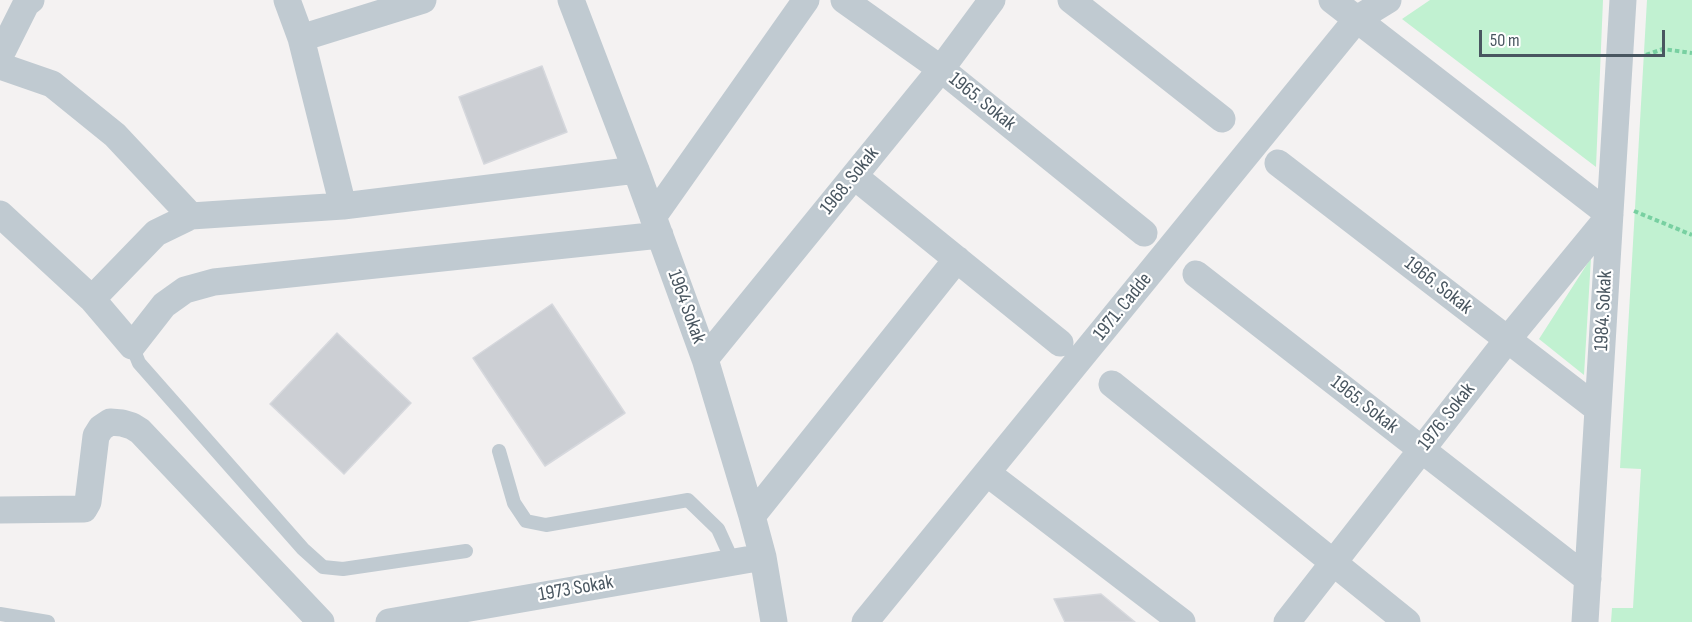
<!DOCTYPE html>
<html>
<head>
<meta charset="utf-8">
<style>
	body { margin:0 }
	#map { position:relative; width:1692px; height:622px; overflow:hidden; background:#f4f2f2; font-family:"Sofia Sans Condensed",sans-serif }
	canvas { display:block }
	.scale { position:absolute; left:1479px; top:30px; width:186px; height:27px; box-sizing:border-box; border:3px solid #495660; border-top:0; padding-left:8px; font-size:18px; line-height:21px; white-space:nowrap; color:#495660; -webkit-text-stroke:4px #fff; paint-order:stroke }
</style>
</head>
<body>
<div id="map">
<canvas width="1692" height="622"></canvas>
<div class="scale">50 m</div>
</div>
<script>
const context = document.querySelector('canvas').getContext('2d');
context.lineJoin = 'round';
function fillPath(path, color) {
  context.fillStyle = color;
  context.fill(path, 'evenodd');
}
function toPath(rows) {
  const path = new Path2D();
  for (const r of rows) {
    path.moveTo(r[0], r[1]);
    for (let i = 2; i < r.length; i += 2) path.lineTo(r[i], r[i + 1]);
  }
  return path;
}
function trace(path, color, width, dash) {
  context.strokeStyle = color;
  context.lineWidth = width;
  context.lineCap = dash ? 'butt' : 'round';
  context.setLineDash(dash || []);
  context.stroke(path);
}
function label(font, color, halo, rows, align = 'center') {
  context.font = font + ' "Sofia Sans Condensed",sans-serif';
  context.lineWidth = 4.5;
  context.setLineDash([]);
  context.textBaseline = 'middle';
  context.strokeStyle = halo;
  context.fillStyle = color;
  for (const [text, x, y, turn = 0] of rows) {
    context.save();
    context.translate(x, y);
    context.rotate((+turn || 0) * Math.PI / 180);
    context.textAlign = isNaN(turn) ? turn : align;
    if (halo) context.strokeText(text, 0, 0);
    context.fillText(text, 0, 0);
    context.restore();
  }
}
const green = toPath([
	[1430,0,1603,0,1596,167,1402,19],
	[1647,0,1692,0,1692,622,1611,622,1612,608,1633,608,1641,469,1620,468],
	[1591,258,1584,375,1539,339]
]);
const building = toPath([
	[542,66,567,132,484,164,459,97,542,66],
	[552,304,625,413,545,466,473,358,552,304],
	[337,333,411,403,344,474,270,404,337,333],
	[1101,594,1135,622,1065,622,1054,599,1101,594]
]);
const path = toPath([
	[1646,55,1663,49,1692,53],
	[1634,211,1692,235]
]);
const service = toPath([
	[132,346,139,363,303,549,323,567,343,569,466,551],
	[499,451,514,503,526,521,546,525,688,500,718,529,733,562],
	[0,614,48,622]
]);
const minor = toPath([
	[287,0,301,38,343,206,636,170],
	[571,0,636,170,705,359,752,516,763,557,774,622],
	[844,0,941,69,1144,233],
	[1071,0,1222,119],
	[301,38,423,0],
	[0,56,26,4,31,0],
	[0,66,52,84,115,135,191,216,343,206],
	[1278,163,1598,409],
	[854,176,1060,343],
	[0,214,92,299,156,233,191,216],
	[653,217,806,0],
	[1196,274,1588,579],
	[92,299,132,346,164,305,185,290,214,282,660,235],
	[705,359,941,69,992,0],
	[1112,384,1407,622],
	[987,473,1182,622],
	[0,510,84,509,88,502,96,436,101,428,110,422,122,423,132,426,140,431,321,622],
	[752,516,957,259],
	[389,622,763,557],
	[865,622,1357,19,1388,0],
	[1287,622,1508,339,1610,215,1332,0],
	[1585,622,1623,0]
]);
const streetNames = [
	["1965. Sokak",982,102,39],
	["1968. Sokak",850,181,-51],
	["1966. Sokak",1438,286,38],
	["1964 Sokak",686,307,70],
	["1971. Cadde",1123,307,-51],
	["1984. Sokak",1604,311,-87],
	["1965. Sokak",1364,405,38],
	["1976. Sokak",1447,417,-52],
	["1973 Sokak",576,589,-10]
];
fillPath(green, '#c1f1d1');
fillPath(building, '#cccfd4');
trace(building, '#d6d8dd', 1.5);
trace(path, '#78d0a1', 4, [4.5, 3]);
trace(service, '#c0cad1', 14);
trace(minor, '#c0cad1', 27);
label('20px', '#495660', '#fff', streetNames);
</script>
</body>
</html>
